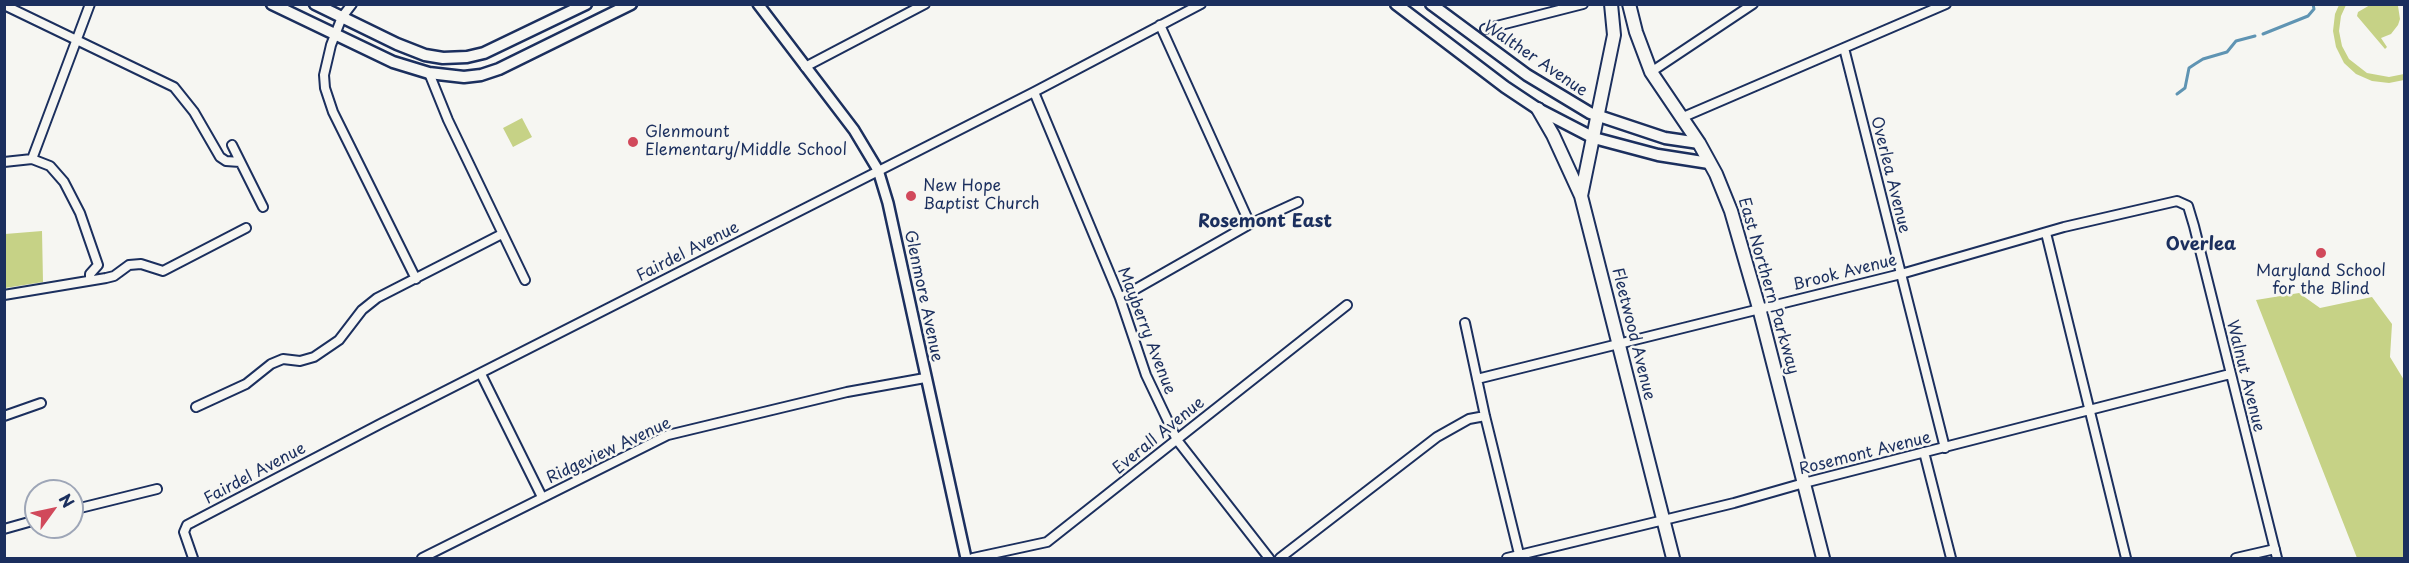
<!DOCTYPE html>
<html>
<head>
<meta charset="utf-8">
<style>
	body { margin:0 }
	#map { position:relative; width:2409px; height:563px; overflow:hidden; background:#f6f6f2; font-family:"Playpen Sans",sans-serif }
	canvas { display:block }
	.frame { position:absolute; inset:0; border:6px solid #1b2f5e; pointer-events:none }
	.north { position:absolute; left:24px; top:479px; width:60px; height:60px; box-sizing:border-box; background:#f6f6f2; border:2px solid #9ea6b7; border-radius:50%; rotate:57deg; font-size:16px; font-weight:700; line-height:24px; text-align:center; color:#1b2f5e }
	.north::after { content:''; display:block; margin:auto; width:21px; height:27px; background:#d1495b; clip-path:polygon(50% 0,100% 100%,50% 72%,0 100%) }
</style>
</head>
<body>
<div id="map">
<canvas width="2409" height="563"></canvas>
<div class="frame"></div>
<div class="north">N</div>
</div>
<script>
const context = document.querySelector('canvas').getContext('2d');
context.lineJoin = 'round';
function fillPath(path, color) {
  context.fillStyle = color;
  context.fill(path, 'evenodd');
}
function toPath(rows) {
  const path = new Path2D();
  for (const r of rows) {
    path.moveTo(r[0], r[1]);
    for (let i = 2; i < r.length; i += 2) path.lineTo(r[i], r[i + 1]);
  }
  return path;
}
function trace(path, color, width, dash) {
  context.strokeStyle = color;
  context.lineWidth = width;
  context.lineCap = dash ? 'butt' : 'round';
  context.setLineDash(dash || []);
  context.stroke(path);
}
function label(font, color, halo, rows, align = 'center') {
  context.font = font + ' "Playpen Sans",sans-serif';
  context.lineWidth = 5;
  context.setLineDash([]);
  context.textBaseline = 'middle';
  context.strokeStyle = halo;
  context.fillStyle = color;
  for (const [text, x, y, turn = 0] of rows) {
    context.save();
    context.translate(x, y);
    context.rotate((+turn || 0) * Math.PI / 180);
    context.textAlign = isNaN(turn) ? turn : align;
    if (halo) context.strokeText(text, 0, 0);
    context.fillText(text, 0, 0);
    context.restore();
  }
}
const green = toPath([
	[2339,5,2346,5,2341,16,2339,31,2342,46,2349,59,2367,73,2389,77,2404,74,2404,80,2389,83,2372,81,2356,74,2344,63,2336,47,2333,31,2335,14],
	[2370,5,2396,5,2398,6,2400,19,2398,25,2391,34,2381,38,2387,47,2385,49,2357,16,2358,12],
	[522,118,532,137,513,147,503,128],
	[42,231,43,282,5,288,5,234],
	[2299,293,2320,308,2372,297,2392,324,2390,357,2404,380,2404,558,2357,558,2256,300]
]);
const stream = toPath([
	[2263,34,2308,16,2314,9,2313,4],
	[2177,94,2185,88,2189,68,2195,64,2203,59,2227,52,2236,41,2255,36]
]);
const minor = toPath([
	[352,4,342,17,331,45,324,75,325,88,333,112,416,279],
	[4,5,174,87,194,112,220,157,226,161,240,162],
	[1160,25,1250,224],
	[1485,29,1583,4],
	[1844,48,1945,448],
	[805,67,925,4],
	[1651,72,1753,4],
	[429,73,448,120,525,280],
	[1034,92,1120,298,1146,375,1177,440,1269,558],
	[1681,118,1946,4],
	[232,145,263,207],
	[32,159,90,4],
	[4,162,32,159,50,166,64,182,80,213,98,265,90,274,90,280],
	[2046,233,2126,558],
	[4,295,106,278,114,276,129,265,141,264,163,271,246,228],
	[1120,298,1250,224,1298,202],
	[1465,323,1485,416,1520,558],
	[481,374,542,497],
	[1477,379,1901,274,2064,227,2177,201,2188,206,2194,226,2277,558],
	[196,407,246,384,271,364,283,359,300,361,314,357,339,340,362,310,377,298,502,234],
	[4,416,41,403],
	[1924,452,1951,558],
	[72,510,157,489],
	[4,529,36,520],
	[193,558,184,532,187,525,382,423,1034,92,1201,4],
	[422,558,668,435,847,392,925,378],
	[973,558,1047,542,1347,305],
	[1280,558,1437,437,1469,419,1485,416],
	[1507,558,1734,503,1804,483,2230,374],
	[2236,558,2275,549]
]);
const tertiary = toPath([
	[758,4,854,130,878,170,888,203,966,558]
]);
const secondary = toPath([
	[272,4,393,62,429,73,464,77,481,75,499,69,631,4],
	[315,4,397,44,425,55,443,58,467,57,484,53,586,4],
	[1396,4,1505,87,1538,109,1594,138,1658,155,1709,163],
	[1431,4,1527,75,1590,113,1665,138,1699,143]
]);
const primary = toPath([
	[1611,4,1614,35,1581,196,1673,558],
	[1629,4,1636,32,1651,72,1699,143,1716,174,1731,211,1759,308,1823,558],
	[1538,109,1553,135,1581,196]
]);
const markers = [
	[633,142,6,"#d1495b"],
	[911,196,6,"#d1495b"],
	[2321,253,6,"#d1495b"]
];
const streetNames = [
	["Walther Avenue",1535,59,34],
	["Overlea Avenue",1890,175,76],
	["Fairdel Avenue",688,252,-27],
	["Brook Avenue",1845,273,-14],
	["East Northern Parkway",1768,286,74],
	["Glenmore Avenue",923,296,78],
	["Mayberry Avenue",1146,331,69],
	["Fleetwood Avenue",1633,334,76],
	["Walnut Avenue",2245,376,76],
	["Everall Avenue",1159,436,-39],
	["Ridgeview Avenue",609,451,-25],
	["Rosemont Avenue",1865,454,-14],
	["Fairdel Avenue",255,474,-28]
];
const poiNames = [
	["Glenmount",645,133],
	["Elementary/Middle School",645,151],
	["New Hope",923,187],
	["Baptist Church",923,205],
	["Maryland School",2321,272,"center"],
	["for the Blind",2321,290,"center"]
];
const neighbourhoodNames = [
	["Rosemont East",1265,222],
	["Overlea",2201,245]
];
fillPath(green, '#c6d286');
trace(stream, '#5f94b3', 3);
trace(minor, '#1b2f5e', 12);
trace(tertiary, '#1b2f5e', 14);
trace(secondary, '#1b2f5e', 15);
trace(primary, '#1b2f5e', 16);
trace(minor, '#f6f6f2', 8);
trace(tertiary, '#f6f6f2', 9);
trace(secondary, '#f6f6f2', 10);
trace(primary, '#f6f6f2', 12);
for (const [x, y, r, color] of markers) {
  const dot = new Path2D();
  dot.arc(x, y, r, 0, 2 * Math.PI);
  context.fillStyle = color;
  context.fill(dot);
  trace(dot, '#f6f6f2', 2);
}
label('16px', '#1b2f5e', '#f6f6f2', streetNames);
label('16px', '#1b2f5e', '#f6f6f2', poiNames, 'left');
label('bold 18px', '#1b2f5e', '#f6f6f2', neighbourhoodNames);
</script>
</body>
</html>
